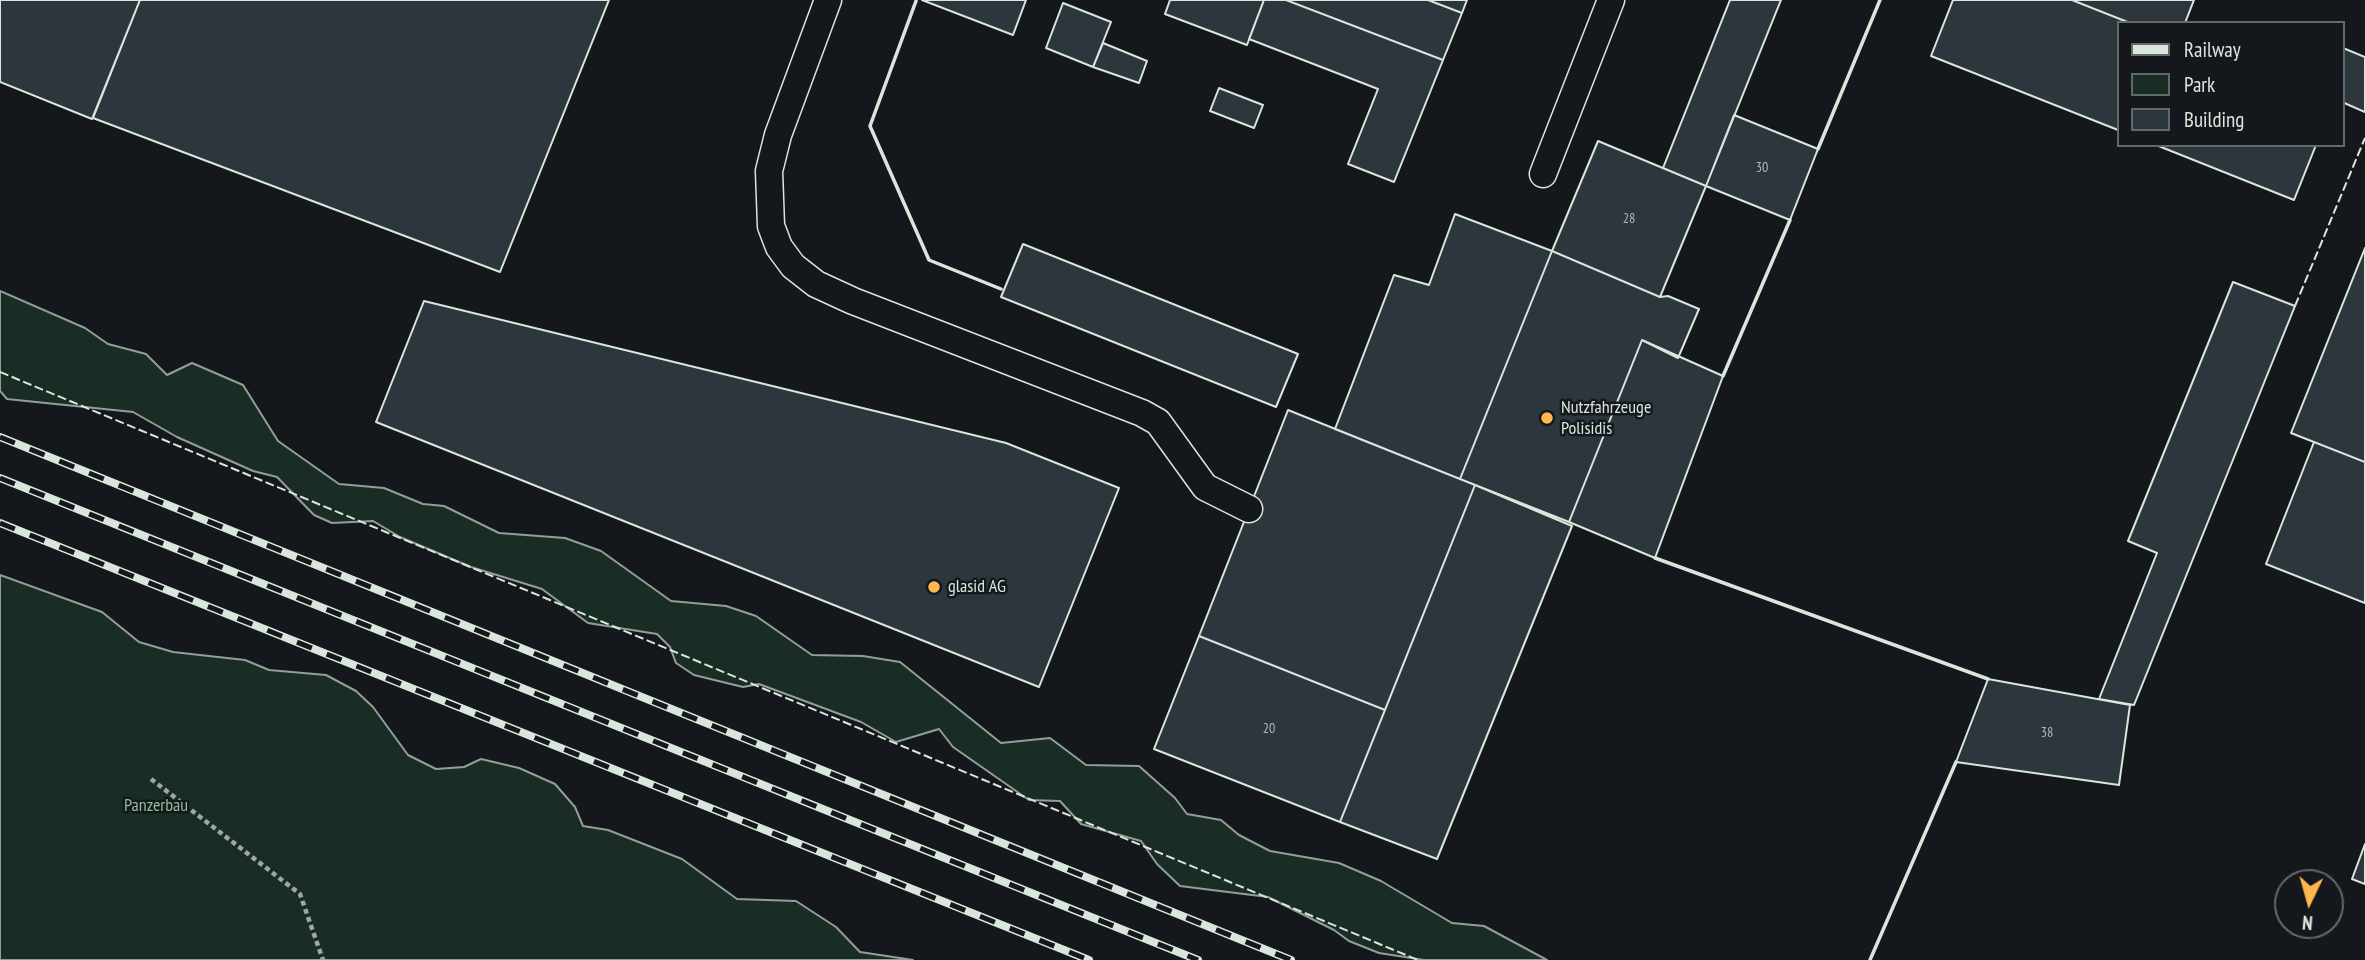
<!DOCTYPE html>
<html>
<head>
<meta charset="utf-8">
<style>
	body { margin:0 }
	#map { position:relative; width:2365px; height:960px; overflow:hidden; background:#14181c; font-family:"PT Sans Narrow",sans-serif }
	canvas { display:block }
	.legend { position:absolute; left:2117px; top:21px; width:228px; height:126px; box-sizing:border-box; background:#14181c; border:2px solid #626a69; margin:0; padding:9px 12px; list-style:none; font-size:21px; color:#d8e6dc }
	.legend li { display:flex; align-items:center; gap:14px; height:35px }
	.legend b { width:35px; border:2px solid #626a69 }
	.north { position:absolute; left:2274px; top:869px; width:70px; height:70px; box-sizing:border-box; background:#14181c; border:2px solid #626a69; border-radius:50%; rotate:185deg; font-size:19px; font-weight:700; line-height:28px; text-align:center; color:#d8e6dc }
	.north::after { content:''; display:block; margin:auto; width:24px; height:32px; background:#ffb74d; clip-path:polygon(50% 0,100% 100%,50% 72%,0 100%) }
</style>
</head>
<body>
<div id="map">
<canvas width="2365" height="960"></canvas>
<ul class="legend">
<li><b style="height:9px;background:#d8e6dc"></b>Railway</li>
<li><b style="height:19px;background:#1a2d24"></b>Park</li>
<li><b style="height:19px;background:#2c363c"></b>Building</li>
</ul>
<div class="north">N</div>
</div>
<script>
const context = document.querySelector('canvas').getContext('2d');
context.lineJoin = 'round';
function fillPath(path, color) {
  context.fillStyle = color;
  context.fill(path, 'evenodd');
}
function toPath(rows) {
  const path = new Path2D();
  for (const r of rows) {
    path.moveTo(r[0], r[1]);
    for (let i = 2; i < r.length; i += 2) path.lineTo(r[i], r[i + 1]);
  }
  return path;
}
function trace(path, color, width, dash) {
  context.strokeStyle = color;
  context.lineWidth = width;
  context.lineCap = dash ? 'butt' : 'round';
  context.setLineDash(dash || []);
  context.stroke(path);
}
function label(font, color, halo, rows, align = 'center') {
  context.font = font + ' "PT Sans Narrow",sans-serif';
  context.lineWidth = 5;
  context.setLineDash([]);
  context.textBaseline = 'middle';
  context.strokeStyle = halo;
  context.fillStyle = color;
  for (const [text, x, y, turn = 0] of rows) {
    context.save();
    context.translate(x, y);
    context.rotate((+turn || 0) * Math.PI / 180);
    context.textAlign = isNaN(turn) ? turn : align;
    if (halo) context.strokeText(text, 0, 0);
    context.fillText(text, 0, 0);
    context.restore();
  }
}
const green = toPath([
	[0,291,85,328,108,344,146,354,167,375,192,363,243,385,278,441,339,484,384,488,423,504,444,506,499,533,565,538,601,551,671,601,726,606,756,616,812,655,863,656,900,662,1001,743,1050,738,1086,765,1139,766,1175,798,1187,814,1221,820,1239,835,1270,851,1339,863,1381,881,1452,923,1484,926,1547,960,1424,960,1379,953,1349,941,1334,930,1268,897,1180,886,1157,864,1141,841,1081,824,1060,801,1029,800,953,747,939,729,896,742,861,722,759,684,743,687,694,675,676,663,670,647,657,634,588,623,542,589,471,567,400,537,373,521,332,523,314,515,277,477,253,471,177,437,133,412,7,399,0,391,0,291],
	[0,575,102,612,139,642,173,652,245,660,269,670,326,675,356,691,373,707,408,755,436,769,464,767,481,759,519,768,555,784,575,807,583,826,608,830,682,859,737,899,796,901,836,927,860,952,913,960,0,960,0,575]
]);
const building = toPath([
	[0,0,140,0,92,119,0,82,0,0],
	[140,0,609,0,500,272,93,118,140,0],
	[922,0,1026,0,1013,35,922,0],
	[1170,0,1264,0,1247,45,1165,14,1170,0],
	[1264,0,1286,0,1443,60,1394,182,1348,164,1378,89,1249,39,1264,0],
	[1286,0,1428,0,1462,13,1443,60,1286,0],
	[1428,0,1467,0,1462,13,1428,0],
	[1730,0,1781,0,1706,186,1663,168,1730,0],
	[1953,0,2072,0,2130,23,2118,23,2118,130,1931,56,1953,0],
	[2072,0,2194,0,2185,23,2130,23,2072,0],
	[1063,3,1111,22,1093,67,1046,48,1063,3],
	[1103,43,1147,61,1139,83,1093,67,1103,43],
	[2343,48,2365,57,2365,112,2342,102,2343,48],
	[1219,88,1263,105,1254,128,1210,111,1219,88],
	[1734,115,1818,149,1790,220,1706,186,1734,115],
	[1598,141,1706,186,1660,297,1552,251,1598,141],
	[2156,145,2316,145,2294,200,2156,145],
	[1455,214,1552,251,1460,479,1335,429,1394,275,1429,285,1455,214],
	[1023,244,1298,354,1276,407,1001,297,1023,244],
	[2365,248,2365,462,2291,433,2365,248],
	[1552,251,1660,297,1668,296,1699,309,1678,358,1642,340,1569,522,1460,479,1552,251],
	[2233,282,2295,306,2134,705,2099,699,2157,553,2128,541,2233,282],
	[424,301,1006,443,1119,488,1039,687,376,422,424,301],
	[1642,340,1723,376,1655,558,1569,522,1642,340],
	[1288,410,1475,485,1385,710,1199,636,1288,410],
	[2314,442,2365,462,2365,603,2266,564,2314,442],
	[1475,485,1572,526,1437,859,1340,822,1475,485],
	[1199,636,1385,710,1340,822,1154,749,1199,636],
	[1988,679,2130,705,2119,785,1956,762,1988,679],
	[2365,844,2365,884,2352,879,2365,844]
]);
const path = toPath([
	[151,779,300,894,323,960]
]);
const service = toPath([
	[828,0,778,135,769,171,771,226,779,247,793,266,816,284,853,301,1142,413,1158,422,1205,487,1249,509],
	[1543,174,1611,0]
]);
const rail = toPath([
	[0,437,1291,960],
	[0,478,1198,960],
	[0,523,1089,960]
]);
const fence = toPath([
	[2295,306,2365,138],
	[0,372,1418,960]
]);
const wall = toPath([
	[916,1,870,126,929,260,1001,289],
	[1818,149,1880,0],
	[1723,376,1790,220],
	[1655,558,1988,679],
	[1870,960,1956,762]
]);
const markers = [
	[1547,418,7,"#ffb74d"],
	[934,587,7,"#ffb74d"]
];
const numberNames = [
	["30",1762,168],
	["28",1629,219],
	["20",1269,729],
	["38",2047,733]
];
const poiNames = [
	["Nutzfahrzeuge",1561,408],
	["Polisidis",1561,429],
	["glasid AG",948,587]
];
const parkNames = [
	["Panzerbau",156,806]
];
fillPath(green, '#1a2d24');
trace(green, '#939e99', 2);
fillPath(building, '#2c363c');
trace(building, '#d8e6dc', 2);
trace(service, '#d8e6dc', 29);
trace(path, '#9da8a2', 4.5, [5, 3.5]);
trace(service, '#14181c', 26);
trace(rail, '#d8e6dc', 8);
trace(rail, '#14181c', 5, [16]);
trace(fence, '#d8e6dc', 2, [9, 3.5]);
trace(wall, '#d8e6dc', 3.5);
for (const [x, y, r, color] of markers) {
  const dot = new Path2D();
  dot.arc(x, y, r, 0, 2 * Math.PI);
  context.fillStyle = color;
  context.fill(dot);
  trace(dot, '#14181c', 2.5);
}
label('14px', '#adbab4', null, numberNames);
label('18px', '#d8e6dc', '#14181c', poiNames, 'left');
label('18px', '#8ac095', '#14181c', parkNames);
</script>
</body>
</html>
